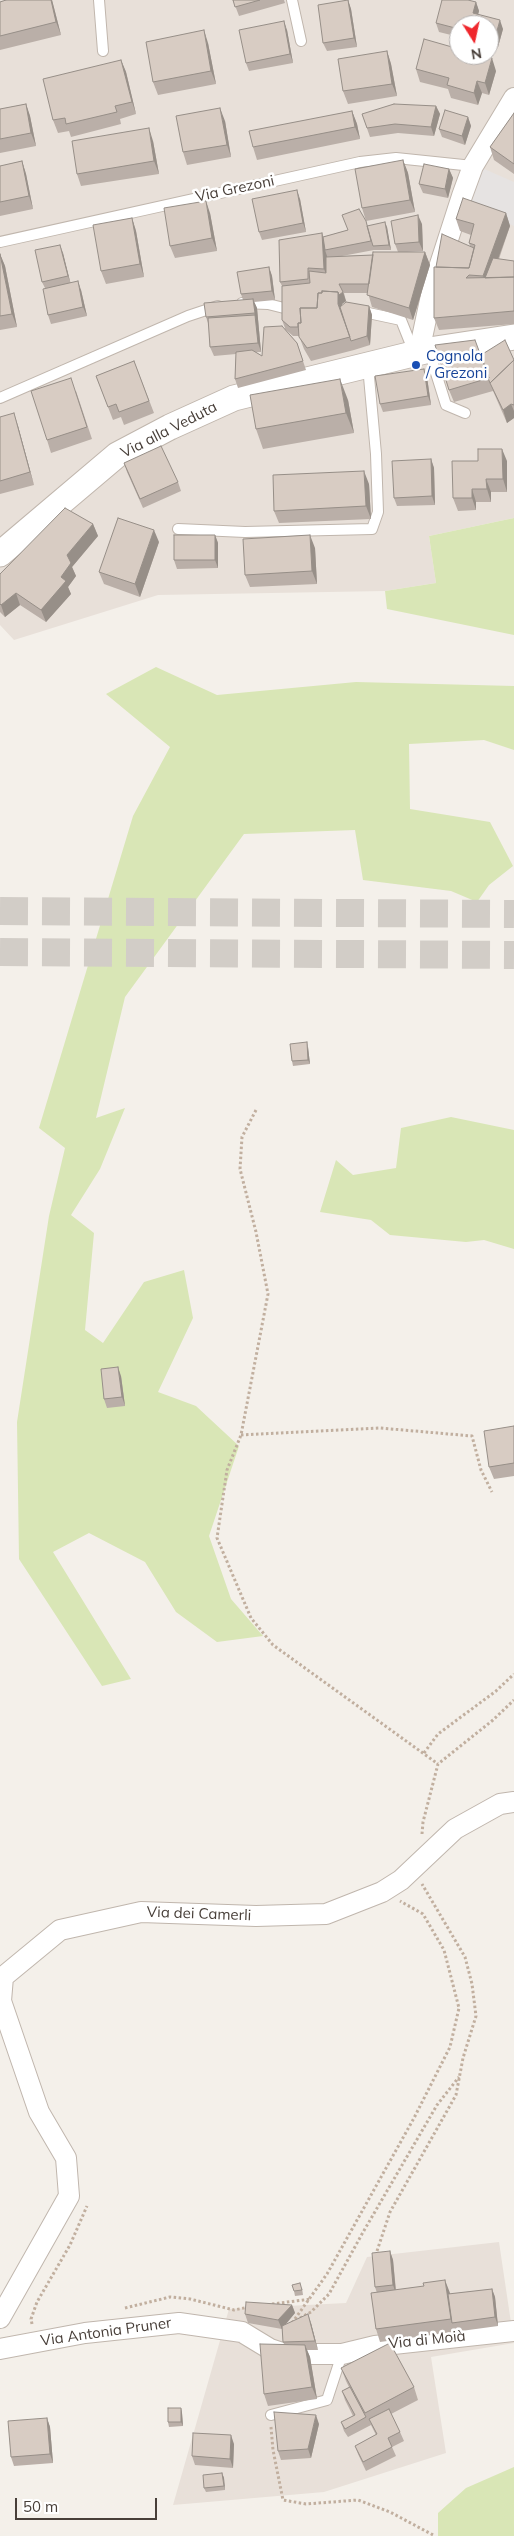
<!DOCTYPE html>
<html>
<head>
<meta charset="utf-8">
<style>
	body { margin:0 }
	#map { position:relative; width:514px; height:2536px; overflow:hidden; background:#f4f0ea; font-family:Mulish,sans-serif }
	canvas { display:block }
	.north { position:absolute; left:449px; top:15px; width:50px; height:50px; box-sizing:border-box; background:#fff; border:1px solid #b6b2b0; border-radius:50%; rotate:170deg; font-size:14px; font-weight:700; line-height:20px; text-align:center; color:#483f39 }
	.north::after { content:''; display:block; margin:auto; width:18px; height:22px; background:#ef272d; clip-path:polygon(50% 0,100% 100%,50% 72%,0 100%) }
	.scale { position:absolute; left:15px; top:2498px; width:142px; height:22px; box-sizing:border-box; border:2px solid #483f39; border-top:0; padding-left:6px; font-size:15px; line-height:18px; white-space:nowrap; color:#483f39; -webkit-text-stroke:4px #fff; paint-order:stroke }
</style>
</head>
<body>
<div id="map">
<canvas width="514" height="2536"></canvas>
<div class="north">N</div>
<div class="scale">50 m</div>
</div>
<script>
const context = document.querySelector('canvas').getContext('2d');
context.lineJoin = 'round';
function fillPath(path, color) {
  context.fillStyle = color;
  context.fill(path, 'evenodd');
}
function toPath(rows) {
  const path = new Path2D();
  for (const r of rows) {
    path.moveTo(r[0], r[1]);
    for (let i = 2; i < r.length; i += 2) path.lineTo(r[i], r[i + 1]);
  }
  return path;
}
function trace(path, color, width, dash) {
  context.strokeStyle = color;
  context.lineWidth = width;
  context.lineCap = dash ? 'butt' : 'round';
  context.setLineDash(dash || []);
  context.stroke(path);
}
function label(font, color, halo, rows, align = 'center') {
  context.font = font + ' Mulish,sans-serif';
  context.lineWidth = 5;
  context.setLineDash([]);
  context.textBaseline = 'middle';
  context.strokeStyle = halo;
  context.fillStyle = color;
  for (const [text, x, y, turn = 0] of rows) {
    context.save();
    context.translate(x, y);
    context.rotate((+turn || 0) * Math.PI / 180);
    context.textAlign = isNaN(turn) ? turn : align;
    if (halo) context.strokeText(text, 0, 0);
    context.fillText(text, 0, 0);
    context.restore();
  }
}
const residential = toPath([
	[0,0,514,0,514,518,429,536,436,583,385,591,158,595,14,640,0,625],
	[459,25,489,25,489,55,459,55],
	[499,2242,514,2343,431,2357,446,2453,324,2492,173,2505,229,2309,346,2303,367,2257]
]);
const green = toPath([
	[514,518,514,635,387,609,385,591,436,583,429,536],
	[156,667,217,695,356,682,514,686,514,750,484,740,409,744,410,809,490,822,513,866,489,885,477,902,451,891,363,880,355,830,244,834,125,997,96,1118,125,1108,100,1169,71,1215,94,1233,85,1330,103,1343,144,1282,184,1270,193,1318,158,1392,196,1406,239,1446,209,1536,231,1599,263,1636,217,1642,176,1612,145,1562,89,1533,53,1552,131,1679,102,1686,19,1559,17,1422,49,1216,65,1148,39,1128,133,816,170,747,106,694],
	[451,1117,514,1130,514,1249,484,1240,466,1242,390,1235,371,1220,320,1212,336,1160,353,1175,396,1168,401,1128],
	[514,2467,514,2536,438,2536,438,2513,466,2488]
]);
const parking = toPath([
	[482,168,514,182,514,226,465,205]
]);
const trunkTunnel = toPath([
	[0,911,514,914],
	[0,952,514,955]
]);
const path = toPath([
	[256,1110,242,1137,240,1169,256,1232,268,1294,241,1435,227,1470,217,1538,251,1618,273,1645,438,1764],
	[241,1435,380,1428,472,1436,481,1470,492,1492],
	[424,1753,438,1734,496,1691,514,1674],
	[422,1834,423,1822,438,1764,493,1720,514,1700],
	[377,2251,390,2212,456,2095,463,2058,476,2016,472,1984,465,1957,422,1884],
	[272,2304,311,2299],
	[125,2308,170,2297,190,2299,234,2310,249,2307],
	[300,2318,311,2312,329,2294,362,2234,437,2105,459,2077],
	[292,2323,327,2274,414,2118,450,2047,459,2008,444,1950,423,1914,400,1901],
	[32,2324,31,2319,37,2302,70,2245,87,2206],
	[271,2427,273,2450,283,2500,306,2504,358,2500,390,2512,435,2536]
]);
const service = toPath([
	[99,0,103,51],
	[292,0,301,41],
	[0,242,360,162,396,158,473,166],
	[242,303,268,304,284,308],
	[359,311,401,320,411,345,419,351],
	[429,351,446,405,465,413],
	[0,398,188,316,218,306],
	[178,529,245,532,372,529,378,512,376,454,368,366],
	[271,2415,327,2400,342,2354]
]);
const minor = toPath([
	[419,352,433,286,462,196,473,166,514,98],
	[0,2318,69,2196,66,2158,39,2112,1,2001,3,1977,60,1930,141,1912,256,1916,326,1914,382,1892,401,1880,455,1829,500,1804,514,1802],
	[0,2349,85,2333,179,2323,242,2332,270,2349,285,2354,342,2354,375,2346,514,2331]
]);
const tertiary = toPath([
	[0,554,117,455,170,427,234,398,429,350,514,337]
]);
const wall = toPath([
	[6,0,52,0,61,35,0,50,0,2],
	[233,0,284,0,285,3,239,16],
	[348,0,351,9,357,47,327,51,323,43],
	[476,2,479,11,478,14,503,29,498,47,489,44,489,25,459,25,459,37,439,32,436,23],
	[287,30,293,63,249,71,246,63],
	[208,43,216,84,158,95,153,82],
	[387,51,391,64,397,96,348,104,343,91],
	[121,60,126,72,136,114,120,119,121,124,71,137,69,131,58,133,53,120],
	[416,69,496,71,489,95,482,93,478,105,451,98,448,89,420,82],
	[26,104,30,116,36,146,0,153,0,109],
	[436,106,440,114,434,136,398,133,370,137,362,114],
	[352,111,357,124,360,139,257,160,253,147],
	[514,113,514,174,494,160,490,147],
	[468,117,471,126,465,145,442,137,439,129],
	[225,121,231,157,187,165,183,152],
	[153,141,159,174,81,186,77,174],
	[403,160,408,173,415,212,366,221,362,208],
	[22,161,26,174,33,209,0,216,0,166],
	[449,169,453,178,448,198,423,193,419,184],
	[300,199,306,232,262,240,259,232],
	[210,213,217,251,175,258,170,246],
	[506,213,510,226,499,259,514,261,514,324,439,330,434,318,436,267,470,246,469,243,471,235,460,231,456,219],
	[132,218,136,231,144,277,106,284,101,271],
	[366,221,367,226,387,227,391,250,374,250,342,256,373,255,398,252,395,244,422,224,423,251,407,252,425,252,430,265,413,320,372,307,368,293,344,293,346,301,342,304,342,305,369,306,372,315,370,345,354,350,311,361,304,349,299,336,293,336,285,329,297,343,306,370,238,388,235,379,236,354,214,356,210,347,209,326,206,317,243,300,241,294,269,267,272,276,275,300,254,302,257,308,261,352,256,352,262,356,285,328,282,320,282,286,280,282,322,233,323,237,348,230],
	[63,253,70,282,81,290,87,316,51,324,48,315,45,288,42,282],
	[0,254,5,266,17,327,0,330],
	[481,356,514,360,514,418,507,423,493,391,454,402,449,390],
	[134,361,154,413,124,425,121,417,113,420,96,376],
	[427,377,431,405,383,412,380,404],
	[76,391,92,439,51,453,47,440],
	[348,400,354,433,263,449,256,429],
	[0,417,18,426,34,485,0,494],
	[431,459,434,468,435,505,397,506,394,498],
	[507,461,507,492,491,492,491,502,476,502,476,510,458,511,453,498],
	[124,463,178,482,181,491,143,508,127,472],
	[369,484,371,519,279,523,274,511],
	[93,524,98,536,72,567,76,576,68,587,71,594,46,622,20,605,5,617,0,612,0,574],
	[215,535,218,543,218,568,177,569,174,560],
	[159,542,140,597,104,584,99,572],
	[315,548,317,584,250,587,245,575],
	[308,1047,310,1064,293,1066,292,1061],
	[121,1376,125,1406,107,1408,104,1399],
	[514,1426,514,1476,494,1479,489,1467],
	[390,2251,393,2260,396,2290,450,2294,492,2289,495,2297,498,2326,380,2342,376,2329,377,2293,375,2287],
	[302,2288,303,2295,295,2296,294,2291],
	[292,2305,295,2313,285,2324,311,2323,318,2350,307,2350,310,2357,317,2399,268,2406,264,2394,284,2344,283,2342,282,2328,282,2329,248,2323,245,2314],
	[341,2368,414,2387,418,2400,391,2414,400,2432,404,2441,392,2447,396,2456,366,2471,358,2454,355,2446,376,2435,371,2425,348,2437,344,2431,341,2422,353,2416,345,2400,342,2391,349,2387,346,2381],
	[181,2408,182,2413,183,2426,169,2427,168,2422],
	[47,2418,50,2427,53,2463,14,2466,11,2457],
	[319,2424,311,2458,281,2460,278,2451],
	[234,2444,233,2468,195,2465,192,2456],
	[222,2473,224,2478,225,2490,206,2492,204,2488]
]);
const shadedWall = toPath([
	[51,0,52,0,61,35,56,22],
	[348,0,351,9,357,47,354,38],
	[476,2,479,11,476,22,473,13],
	[500,20,503,29,498,47,495,38],
	[284,21,287,30,293,63,290,54],
	[204,30,208,43,216,84,211,71],
	[387,51,391,64,397,96,392,84],
	[492,58,496,71,489,95,485,83],
	[121,60,126,72,136,114,132,102],
	[477,81,482,93,478,105,474,93],
	[26,104,30,116,36,146,31,133],
	[436,106,440,114,434,136,431,127],
	[220,108,225,121,231,157,227,145],
	[352,111,357,124,360,139,355,127],
	[468,117,471,126,465,145,462,136],
	[149,128,153,141,159,174,154,161],
	[403,160,408,173,415,212,410,200],
	[22,161,26,174,33,209,29,196],
	[449,169,453,178,448,198,445,189],
	[297,190,300,199,306,232,303,223],
	[206,201,210,213,217,251,212,238],
	[506,213,510,226,490,281,485,282,483,276],
	[418,215,422,224,423,251,419,242],
	[132,218,136,231,144,277,140,264],
	[385,222,387,227,391,250,389,245],
	[322,233,326,245,325,250,327,256,329,281,324,269],
	[60,245,63,253,71,285,68,276],
	[425,252,430,265,413,320,409,308],
	[0,254,5,266,17,327,12,314],
	[269,267,272,276,275,300,272,291],
	[78,281,81,290,87,316,83,307],
	[338,292,342,304,343,316,338,304],
	[343,292,346,301,342,304,339,295],
	[253,299,257,308,261,352,258,343],
	[369,306,372,315,370,345,367,336],
	[424,369,427,377,431,405,428,396],
	[340,379,348,400,354,433,346,413],
	[511,404,514,411,514,418,507,423,503,410],
	[14,413,18,426,34,485,30,472],
	[502,449,507,461,507,492,503,479],
	[431,459,434,468,435,505,432,496],
	[364,471,369,484,371,519,366,506],
	[486,479,491,492,491,502,487,489],
	[472,489,476,502,476,510,472,498],
	[93,524,98,536,72,567,76,576,68,587,71,594,46,622,41,610,67,555],
	[154,530,159,542,140,597,135,584],
	[215,535,218,543,218,568,215,560],
	[310,535,315,548,317,584,312,571],
	[16,593,20,605,5,617,1,605],
	[307,1042,308,1047,310,1064,308,1060],
	[118,1367,121,1376,125,1406,122,1397],
	[390,2251,393,2260,396,2294,393,2285],
	[445,2280,450,2293,454,2323,452,2323,451,2319],
	[492,2289,495,2297,498,2326,495,2317],
	[292,2305,295,2313,282,2329,278,2320],
	[308,2314,311,2323,318,2350,315,2341],
	[305,2345,310,2357,317,2399,312,2387],
	[181,2408,182,2413,183,2426,181,2422],
	[316,2415,319,2424,311,2458,308,2449],
	[47,2418,50,2427,53,2463,50,2454],
	[231,2435,234,2444,233,2468,230,2459],
	[222,2473,224,2478,225,2490,224,2486]
]);
const building = toPath([
	[6,0,51,0,56,22,0,36,0,2,6,0],
	[233,0,260,0,235,7,233,0],
	[348,0,354,38,323,43,318,5,348,0],
	[442,0,468,0,476,2,473,13,500,20,495,38,489,36,489,25,459,25,459,29,436,23,442,0],
	[284,21,290,54,246,63,239,30,284,21],
	[204,30,211,71,153,82,146,42,204,30],
	[424,39,459,49,459,55,480,55,492,58,485,83,477,81,474,93,447,85,449,78,416,69,424,39],
	[387,51,392,84,343,91,338,59,387,51],
	[121,60,132,102,115,106,117,112,66,124,65,118,53,120,43,79,121,60],
	[26,104,31,133,0,139,0,109,26,104],
	[394,104,436,106,431,127,395,124,367,128,362,114,394,104],
	[220,108,227,145,183,152,176,116,220,108],
	[445,110,468,117,462,136,439,129,445,110],
	[352,111,355,127,253,147,249,131,352,111],
	[514,113,514,164,490,147,514,113],
	[149,128,154,161,77,174,72,141,149,128],
	[403,160,410,200,362,208,355,169,403,160],
	[22,161,29,196,0,202,0,166,22,161],
	[424,164,449,169,445,189,419,184,424,164],
	[297,190,303,223,259,232,252,199,297,190],
	[463,198,506,213,483,276,469,275,466,278,514,277,514,311,434,318,434,267,469,268,475,245,469,243,474,224,456,219,463,198],
	[206,201,212,238,170,246,164,208,206,201],
	[359,209,366,221,371,241,325,250,323,237,348,230,342,215,359,209],
	[418,215,419,242,395,244,391,221,418,215],
	[132,218,140,264,101,271,93,225,132,218],
	[385,222,389,245,373,246,367,226,385,222],
	[322,233,324,269,308,268,308,279,280,282,279,240,322,233],
	[442,234,474,248,469,268,436,267,442,234],
	[60,245,68,276,42,282,35,250,60,245],
	[373,252,425,252,409,308,367,295,373,252],
	[0,254,12,314,0,316,0,254],
	[373,255,369,284,339,284,343,292,339,295,338,292,322,291,322,293,318,293,317,308,300,308,301,323,298,323,298,327,290,327,282,320,282,286,310,283,309,271,326,273,326,257,373,255],
	[493,258,514,261,514,277,485,278,493,258],
	[269,267,272,291,241,294,237,272,269,267],
	[78,281,83,307,48,315,43,289,78,281],
	[322,291,338,292,338,304,350,337,307,348,299,337,298,323,301,323,300,308,317,308,318,293,322,293,322,291],
	[253,299,255,313,206,317,204,303,253,299],
	[346,302,369,306,367,336,351,341,340,307,346,302],
	[255,315,258,343,210,347,208,318,255,315],
	[282,326,297,343,303,361,235,379,236,352,252,350,262,356,264,327,282,326],
	[475,340,489,378,449,390,435,345,475,340],
	[505,340,514,360,490,383,488,378,489,378,481,355,505,340],
	[514,360,514,405,511,404,503,410,490,383,514,360],
	[134,361,149,401,119,412,116,404,108,407,96,376,134,361],
	[424,369,428,396,380,404,375,376,424,369],
	[71,378,87,427,47,440,31,391,71,378],
	[340,379,346,413,256,429,250,395,340,379],
	[14,413,30,472,0,481,0,417,14,413],
	[161,446,178,482,140,499,124,463,161,446],
	[478,449,502,449,503,479,486,479,487,489,472,489,472,498,453,498,452,461,478,461,478,449],
	[431,459,432,496,394,498,392,461,431,459],
	[364,471,366,506,274,511,273,475,364,471],
	[65,508,93,524,67,555,71,563,61,577,66,581,41,610,16,593,1,605,0,604,0,574,65,508],
	[118,518,154,530,135,584,99,572,118,518],
	[174,535,215,535,215,560,174,560,174,535],
	[310,535,312,571,245,575,243,539,310,535],
	[307,1042,308,1060,292,1061,290,1044,307,1042],
	[118,1367,122,1397,104,1399,101,1369,118,1367],
	[514,1426,514,1463,489,1467,484,1431,514,1426],
	[390,2251,393,2285,375,2287,372,2253,390,2251],
	[445,2280,451,2319,376,2329,371,2293,424,2286,423,2283,445,2280],
	[300,2283,302,2290,294,2291,292,2285,300,2283],
	[492,2289,495,2317,452,2323,448,2294,492,2289],
	[246,2302,292,2305,278,2320,245,2314,246,2302],
	[308,2314,315,2341,283,2342,282,2326,308,2314],
	[390,2343,414,2387,365,2413,341,2368,390,2343],
	[260,2344,305,2345,312,2387,264,2394,260,2344],
	[350,2387,366,2417,345,2429,341,2422,355,2415,342,2391,350,2387],
	[168,2408,181,2408,181,2422,168,2422,168,2408],
	[389,2409,400,2432,388,2438,392,2447,363,2462,355,2446,377,2434,369,2419,389,2409],
	[274,2412,316,2415,308,2449,278,2451,274,2412],
	[47,2418,50,2454,11,2457,8,2421,47,2418],
	[193,2433,231,2435,230,2459,192,2456,193,2433],
	[222,2473,224,2486,204,2488,203,2475,222,2473]
]);
const markers = [
	[416,365,5,"#1a4fb4"]
];
const streetNames = [
	["Via Grezoni",235,189,-12],
	["Via alla Veduta",169,430,-27],
	["Via dei Camerli",199,1914,2],
	["Via Antonia Pruner",106,2332,-8],
	["Via di Moià",427,2340,-6]
];
const transitNames = [
	["Cognola",426,356],
	["/ Grezoni",426,373]
];
fillPath(residential, '#e8e0d9');
fillPath(green, '#d9e6b6');
fillPath(parking, '#e6e3e2');
trace(trunkTunnel, '#d2cdc7', 28, [28, 14]);
trace(service, '#c0b6ad', 12);
trace(minor, '#c0b6ad', 22);
trace(tertiary, '#c0b6ad', 27);
trace(path, '#c1af9f', 3, [2.5, 2.5]);
trace(service, '#fff', 10);
trace(minor, '#fff', 20);
trace(tertiary, '#fff', 25);
fillPath(wall, '#baafa8');
fillPath(shadedWall, '#978f88');
fillPath(building, '#d8ccc3');
trace(building, '#978f88', 1);
for (const [x, y, r, color] of markers) {
  const dot = new Path2D();
  dot.arc(x, y, r, 0, 2 * Math.PI);
  context.fillStyle = color;
  context.fill(dot);
  trace(dot, '#fff', 2);
}
label('15px', '#483f39', '#fff', streetNames);
label('15px', '#164399', '#fff', transitNames, 'left');
</script>
</body>
</html>
